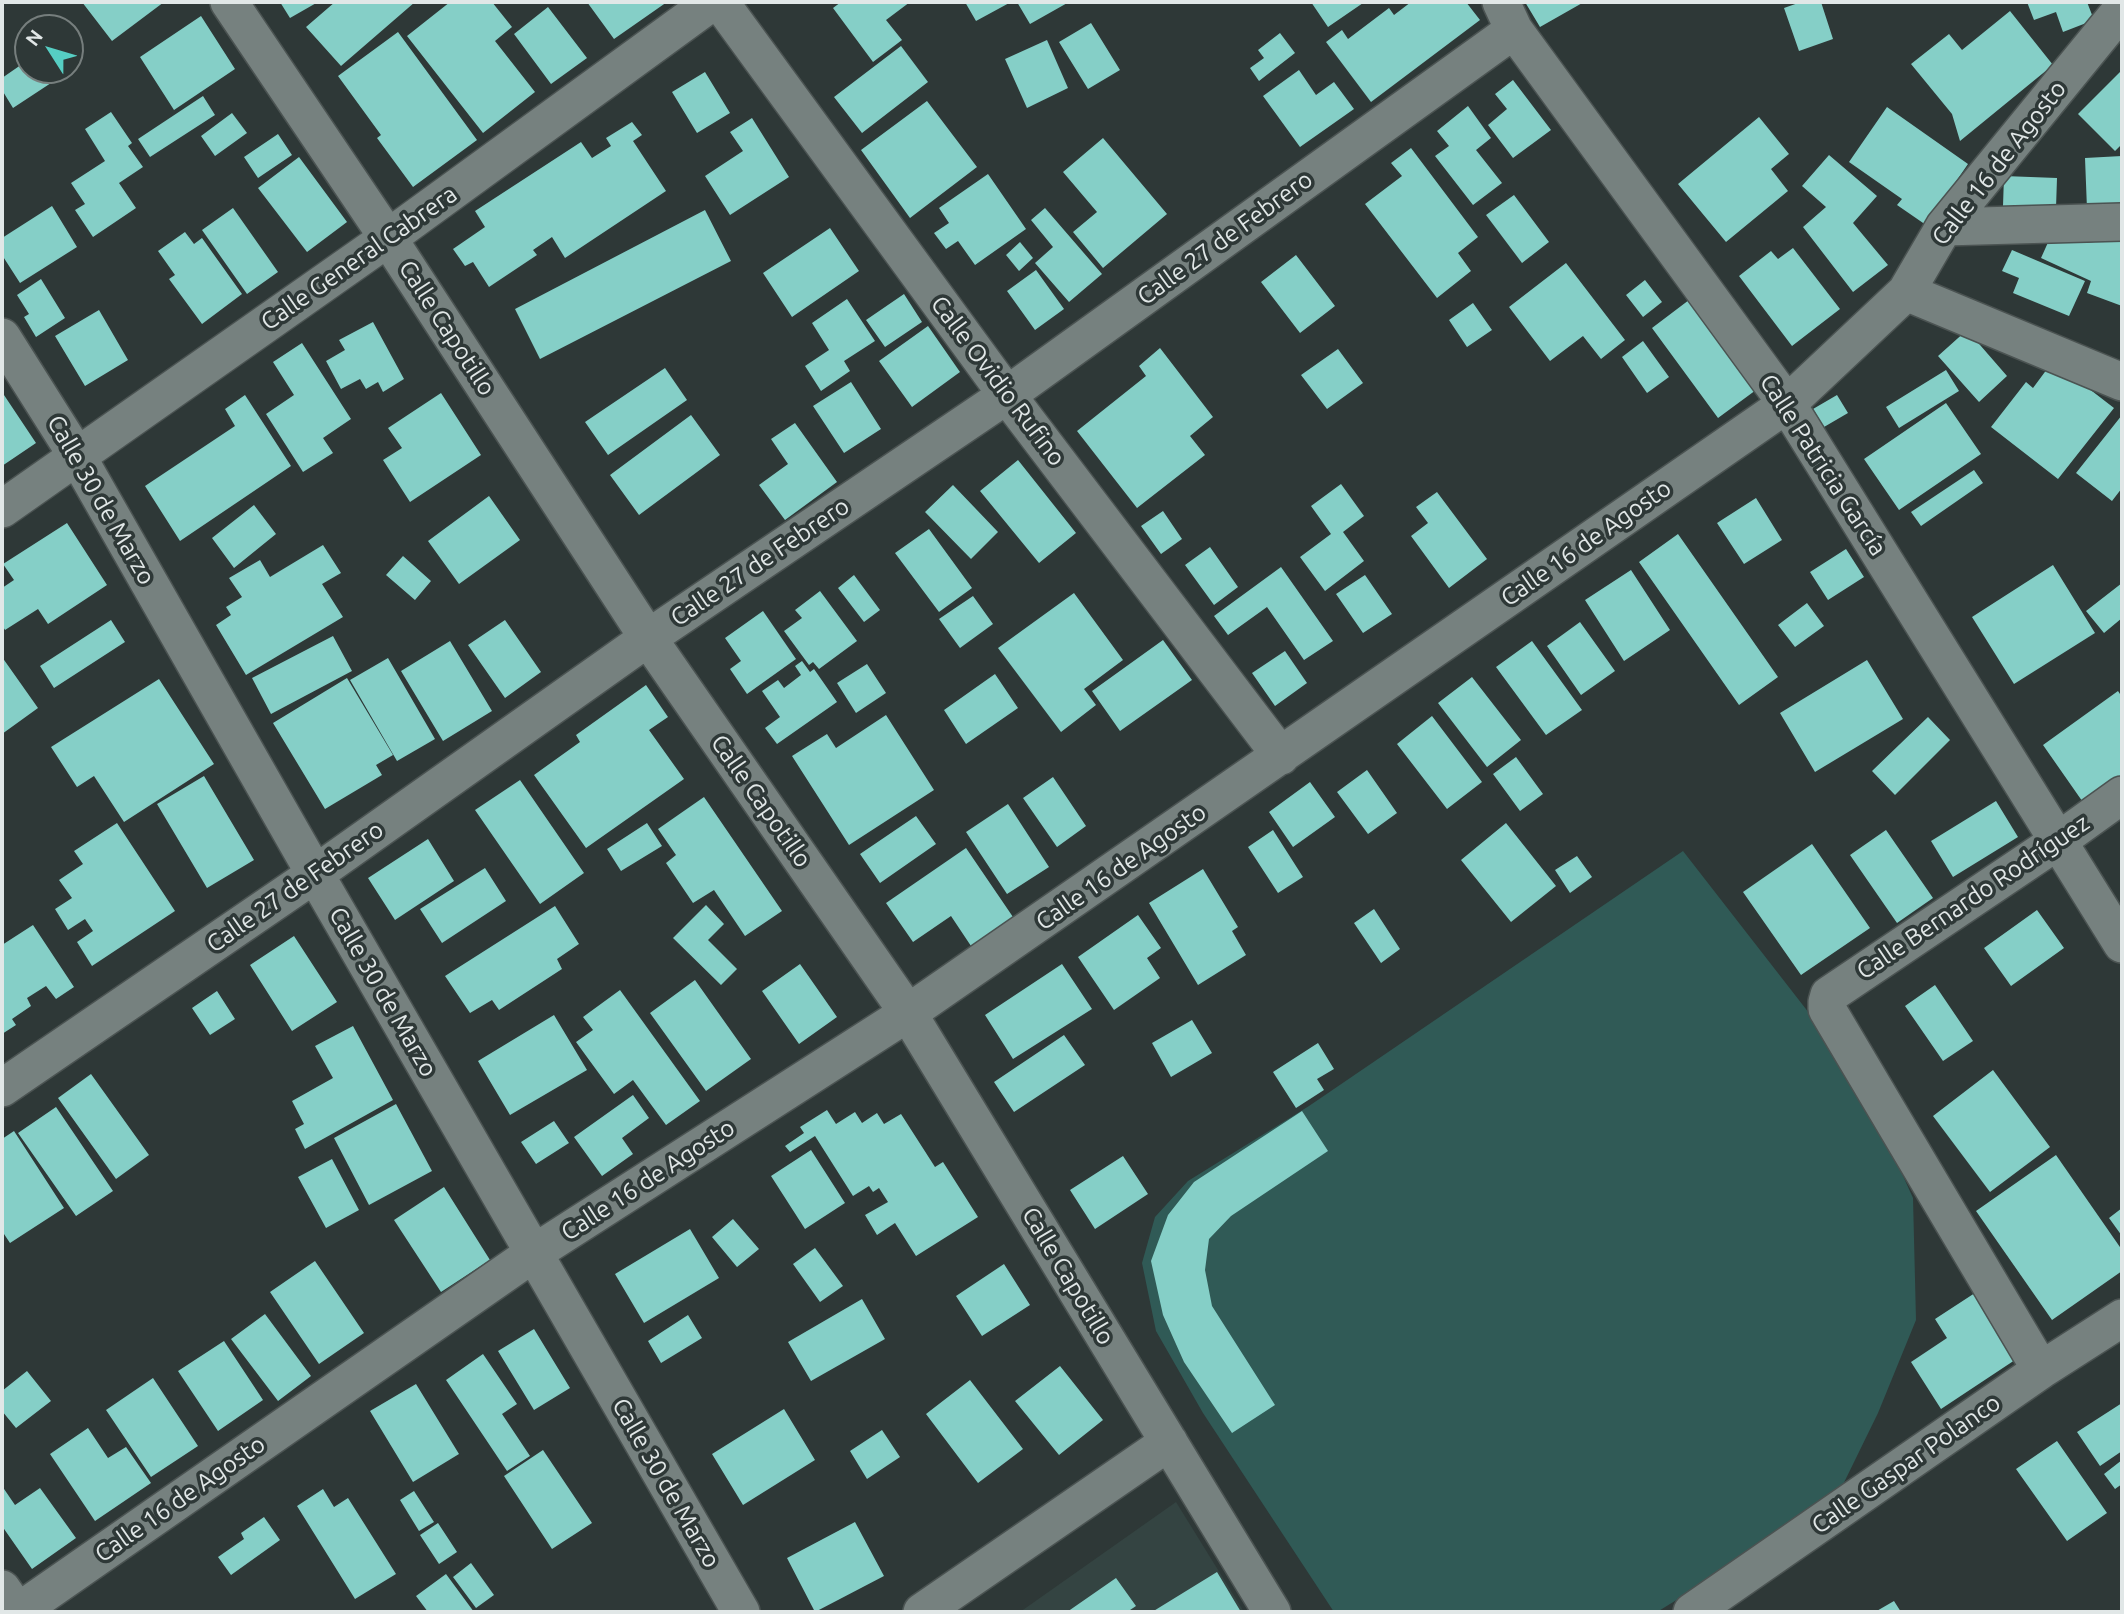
<!DOCTYPE html>
<html>
<head>
<meta charset="utf-8">
<style>
	body { margin:0 }
	#map { position:relative; width:2124px; height:1614px; overflow:hidden; background:#2e3837; font-family:Ubuntu,sans-serif }
	canvas { display:block }
	.frame { position:absolute; inset:0; border:4px solid #e1e7e7; pointer-events:none }
	.north { position:absolute; left:14px; top:14px; width:70px; height:70px; box-sizing:border-box; background:#2e3837; border:2px solid #767e7d; border-radius:50%; rotate:307deg; font-size:19px; font-weight:700; line-height:28px; text-align:center; color:#e1e7e7 }
	.north::after { content:''; display:block; margin:auto; width:24px; height:32px; background:#56cec3; clip-path:polygon(50% 0,100% 100%,50% 72%,0 100%) }
</style>
</head>
<body>
<div id="map">
<canvas width="2124" height="1614"></canvas>
<div class="frame"></div>
<div class="north">N</div>
</div>
<script>
const context = document.querySelector('canvas').getContext('2d');
context.lineJoin = 'round';
function fillPath(path, color) {
  context.fillStyle = color;
  context.fill(path, 'evenodd');
}
function toPath(rows) {
  const path = new Path2D();
  for (const r of rows) {
    path.moveTo(r[0], r[1]);
    for (let i = 2; i < r.length; i += 2) path.lineTo(r[i], r[i + 1]);
  }
  return path;
}
function trace(path, color, width, dash) {
  context.strokeStyle = color;
  context.lineWidth = width;
  context.lineCap = dash ? 'butt' : 'round';
  context.setLineDash(dash || []);
  context.stroke(path);
}
function label(font, color, halo, rows, align = 'center') {
  context.font = font + ' Ubuntu,sans-serif';
  context.lineWidth = 7;
  context.setLineDash([]);
  context.textBaseline = 'middle';
  context.strokeStyle = halo;
  context.fillStyle = color;
  for (const [text, x, y, turn = 0] of rows) {
    context.save();
    context.translate(x, y);
    context.rotate((+turn || 0) * Math.PI / 180);
    context.textAlign = isNaN(turn) ? turn : align;
    if (halo) context.strokeText(text, 0, 0);
    context.fillText(text, 0, 0);
    context.restore();
  }
}
const built = toPath([
	[1176,1502,1244,1612,1020,1612]
]);
const green = toPath([
	[1683,851,1858,1076,1913,1198,1916,1320,1878,1413,1834,1503,1657,1612,1334,1612,1203,1413,1156,1331,1142,1263,1155,1217,1188,1181,1309,1106]
]);
const building = toPath([
	[82,2,164,2,112,41],
	[280,2,318,2,290,18],
	[335,2,415,2,341,66,306,27],
	[450,2,492,2,512,27,495,41,535,92,483,133,407,36],
	[587,2,667,2,614,39],
	[841,2,910,2,886,20,902,40,873,62,833,8],
	[965,2,1011,2,976,21],
	[1017,2,1069,2,1030,24],
	[1311,2,1362,2,1363,3,1328,27],
	[1411,2,1466,2,1480,20,1371,102,1326,42,1342,30,1348,39,1389,8,1394,15],
	[1525,2,1584,2,1540,27],
	[1801,2,1821,2,1833,39,1799,51,1784,8],
	[2027,2,2087,2,2094,20,2063,32,2056,12,2034,20],
	[548,7,587,58,551,84,514,34],
	[2010,11,2053,65,1960,141,1952,114,1911,64,1949,34,1962,50],
	[201,16,235,69,174,110,140,57],
	[1091,23,1120,70,1088,89,1059,42],
	[398,32,477,140,413,187,377,138,381,135,338,76],
	[1280,33,1295,53,1259,81,1250,68,1264,58,1258,50],
	[1047,40,1068,88,1027,108,1005,59],
	[901,46,928,82,862,133,834,97],
	[28,60,28,70,43,70,51,83,13,108,2,90,2,78],
	[1299,70,1316,95,1334,82,1354,109,1300,147,1263,96],
	[2122,70,2122,144,2115,151,2078,114],
	[705,72,730,113,697,133,672,92],
	[1513,80,1551,130,1513,158,1488,125,1507,109,1495,94],
	[203,96,215,115,150,157,138,139],
	[927,101,977,167,910,218,861,150],
	[1468,106,1491,138,1476,150,1502,183,1473,205,1435,156,1449,146,1437,131],
	[1887,107,1968,164,1926,225,1897,205,1902,199,1849,162],
	[111,112,132,143,128,146,143,167,119,183,136,208,93,237,75,210,85,204,71,183,105,161,85,129],
	[232,113,247,133,215,156,201,136],
	[1759,117,1789,154,1771,169,1788,191,1726,242,1678,184],
	[752,118,789,177,730,215,705,176,743,151,730,132],
	[632,122,642,135,633,141,666,191,565,258,552,237,533,250,537,255,489,287,473,262,465,266,453,249,485,227,475,211,581,142,592,158,611,146,606,138],
	[278,134,292,155,258,178,244,157],
	[1103,138,1167,214,1103,268,1073,232,1097,212,1063,172],
	[1411,148,1478,237,1458,253,1471,271,1437,298,1365,204,1402,176,1391,163],
	[1829,155,1877,196,1853,223,1888,265,1853,292,1803,227,1826,207,1802,186],
	[2122,156,2122,207,2087,209,2085,158],
	[299,157,347,222,307,252,258,188],
	[988,174,1026,229,975,265,958,241,946,249,934,233,949,223,939,208],
	[2004,176,2057,178,2056,208,2003,206],
	[1514,195,1549,242,1522,263,1486,215],
	[52,206,77,247,20,283,2,255,2,238],
	[233,208,278,272,247,294,202,230],
	[1045,208,1102,274,1069,302,1035,263,1053,247,1031,220],
	[705,210,731,261,540,359,515,309],
	[830,228,859,271,792,317,763,273],
	[185,232,194,244,202,238,242,294,202,324,169,279,175,275,158,251],
	[2050,238,2066,243,2122,241,2122,306,2087,293,2091,281,2041,258],
	[1020,242,1033,258,1019,271,1006,255],
	[1793,248,1840,309,1792,346,1739,276,1771,251,1778,259],
	[2012,250,2085,281,2069,316,2013,293,2019,278,2002,271],
	[1296,255,1335,306,1300,333,1261,282],
	[1566,263,1625,340,1601,359,1583,336,1550,361,1509,307],
	[1036,270,1064,309,1035,330,1007,291],
	[41,279,65,318,36,337,24,317,29,314,17,295],
	[1645,280,1662,302,1643,317,1626,295],
	[904,294,922,322,885,347,866,320],
	[847,299,875,341,844,361,850,371,821,391,805,366,829,350,812,323],
	[1689,300,1756,390,1718,418,1652,328],
	[1473,303,1492,330,1467,347,1449,320],
	[99,310,128,360,85,386,55,336],
	[373,322,404,379,383,392,378,382,366,389,360,379,341,389,326,361,345,350,339,340],
	[928,326,960,372,912,407,879,361],
	[1967,330,2007,376,1979,402,1938,356],
	[1643,341,1669,377,1647,393,1622,357],
	[302,343,351,419,323,438,333,453,303,472,266,414,294,395,273,362],
	[1160,348,1213,417,1190,436,1205,455,1137,508,1077,431,1146,376,1139,366],
	[1338,349,1363,383,1327,409,1301,375],
	[2053,361,2114,408,2058,479,1991,427,2026,382,2033,388],
	[665,368,687,400,608,455,585,422],
	[1946,370,1959,391,1899,428,1886,407],
	[851,382,881,429,844,453,813,406],
	[2,392,36,443,2,466],
	[441,393,481,455,410,502,383,460,402,448,388,428],
	[245,395,291,466,180,541,145,486,235,426,225,409],
	[1837,395,1848,413,1824,427,1813,409],
	[1946,403,1981,454,1899,510,1864,459],
	[691,415,720,455,639,515,610,475],
	[2122,415,2122,488,2112,501,2076,473],
	[795,423,837,482,785,520,759,485,788,464,771,439],
	[1018,460,1076,533,1039,563,980,491],
	[1974,470,1983,483,1921,526,1911,512],
	[1341,484,1364,516,1343,532,1364,561,1325,591,1300,557,1331,534,1311,506],
	[953,485,998,532,971,559,925,512],
	[1437,492,1487,559,1449,588,1411,536,1428,523,1416,507],
	[489,496,520,540,459,584,428,541],
	[1756,498,1782,540,1744,564,1717,523],
	[254,505,276,534,234,568,212,538],
	[1163,511,1182,539,1161,554,1141,526],
	[67,523,107,585,48,624,38,609,5,630,2,625,2,588,14,580,3,564],
	[929,529,972,588,939,612,895,553],
	[1678,534,1778,677,1739,705,1639,562],
	[323,545,341,573,322,584,343,617,246,675,216,625,231,615,226,607,242,597,229,578,260,560,270,577],
	[1210,547,1238,587,1214,605,1185,565],
	[1846,549,1864,577,1828,600,1810,572],
	[403,556,431,581,415,600,386,575],
	[2053,565,2095,633,2014,684,1972,617],
	[1281,567,1333,641,1304,660,1267,607,1228,635,1214,616],
	[1631,570,1670,630,1624,661,1585,600],
	[854,575,880,610,864,622,838,588],
	[1365,575,1392,614,1363,633,1336,594],
	[2122,583,2122,618,2104,633,2086,611],
	[820,591,857,641,819,669,813,662,809,665,784,631,802,618,795,610],
	[1074,593,1123,660,1084,689,1096,705,1061,732,998,648],
	[973,596,993,624,960,648,939,619],
	[1807,603,1824,626,1795,647,1778,625],
	[763,611,796,659,747,694,730,669,741,661,725,638],
	[111,620,125,642,54,688,40,666],
	[505,620,541,672,505,698,468,645],
	[1580,622,1615,671,1581,695,1547,646],
	[333,636,352,671,271,714,252,678],
	[1163,640,1192,680,1120,731,1092,691],
	[450,641,492,711,443,741,401,671],
	[1532,641,1582,710,1546,735,1496,667],
	[1285,651,1307,683,1275,706,1252,673],
	[2,657,38,708,2,734],
	[388,658,435,739,397,761,350,680],
	[1867,660,1903,719,1815,772,1780,713],
	[802,661,810,672,814,669,837,702,777,744,765,728,780,717,762,691,778,680,784,688,801,675,795,666],
	[867,664,886,693,856,713,837,683],
	[995,674,1018,708,966,744,944,710],
	[1472,677,1521,740,1487,767,1438,703],
	[347,678,393,755,376,765,382,775,325,809,273,723],
	[159,679,214,764,124,822,94,776,77,787,51,747],
	[646,685,668,717,649,730,684,779,586,848,534,775,580,742,576,735],
	[2118,691,2122,697,2122,783,2087,808,2043,745],
	[886,715,934,790,849,845,792,756,827,734,836,748],
	[1432,716,1482,782,1447,809,1397,744],
	[1928,717,1950,740,1895,795,1872,771],
	[1516,757,1543,794,1520,811,1493,774],
	[1367,770,1397,813,1368,834,1337,792],
	[204,776,254,860,207,888,157,804],
	[1053,777,1086,826,1057,847,1023,798],
	[520,780,584,873,540,904,475,810],
	[1310,782,1335,817,1293,847,1269,812],
	[704,797,782,911,745,936,714,890,693,903,666,863,676,855,658,829],
	[1996,801,2018,837,1953,877,1931,841],
	[1008,804,1049,867,1007,894,966,832],
	[916,816,936,844,880,883,860,854],
	[117,823,175,911,92,966,77,942,93,931,85,919,68,930,55,909,72,898,59,880,83,864,74,851],
	[647,823,662,846,621,871,607,849],
	[1506,823,1556,886,1511,922,1461,860],
	[1273,830,1303,877,1278,893,1248,847],
	[1886,830,1933,898,1897,923,1850,855],
	[428,839,454,881,395,920,368,878],
	[1812,844,1870,928,1801,975,1743,892],
	[966,848,1013,917,971,946,951,916,913,942,886,903],
	[1577,856,1592,877,1570,893,1555,870],
	[485,868,506,901,442,943,420,909],
	[1203,869,1238,927,1232,931,1246,955,1198,985,1149,903],
	[706,905,724,924,708,940,737,969,721,985,673,938],
	[555,906,579,944,557,959,562,969,499,1010,492,1000,470,1013,445,976],
	[1374,909,1400,949,1381,963,1354,923],
	[2037,910,2064,948,2011,986,1984,948],
	[1138,915,1161,948,1147,958,1160,978,1114,1010,1078,957],
	[33,925,74,987,56,999,46,986,27,998,31,1006,12,1019,16,1025,2,1034,2,945],
	[294,936,337,1002,292,1031,250,965],
	[800,964,837,1017,799,1044,762,991],
	[1062,964,1092,1009,1013,1059,985,1015],
	[695,980,751,1059,706,1091,650,1013],
	[1935,985,1973,1041,1943,1061,1905,1006],
	[620,990,700,1101,666,1125,633,1080,614,1094,576,1042,593,1030,583,1017],
	[217,991,235,1019,210,1035,192,1008],
	[554,1015,587,1070,510,1115,478,1061],
	[1192,1020,1212,1053,1171,1077,1152,1043],
	[353,1026,393,1100,305,1149,295,1129,304,1124,292,1101,333,1078,315,1046],
	[1064,1035,1085,1065,1014,1112,994,1082],
	[1318,1043,1334,1069,1317,1079,1324,1090,1296,1108,1273,1072],
	[1993,1070,2050,1147,1990,1192,1933,1116],
	[91,1074,149,1155,116,1179,58,1098],
	[633,1095,649,1118,622,1138,633,1154,602,1176,574,1137],
	[396,1104,432,1171,369,1205,334,1138],
	[56,1107,113,1191,76,1216,18,1133],
	[827,1110,836,1124,855,1112,862,1123,877,1113,884,1124,901,1114,935,1167,943,1162,978,1217,916,1256,895,1223,877,1235,865,1215,888,1202,879,1188,873,1192,869,1186,853,1196,815,1136,790,1152,785,1146,804,1133,800,1127],
	[1302,1111,1328,1151,1231,1216,1209,1239,1205,1270,1212,1306,1275,1405,1232,1433,1184,1362,1163,1315,1151,1261,1168,1215,1194,1182],
	[554,1121,569,1143,536,1164,521,1142],
	[14,1131,64,1208,10,1243,2,1231,2,1139],
	[811,1150,845,1203,805,1229,771,1176],
	[2056,1155,2122,1250,2122,1271,2052,1320,1976,1211],
	[1123,1156,1148,1194,1095,1229,1070,1190],
	[332,1159,359,1210,326,1228,298,1177],
	[444,1187,490,1260,441,1292,394,1220],
	[2122,1208,2122,1236,2109,1218],
	[733,1219,759,1249,737,1267,712,1237],
	[690,1229,719,1278,644,1323,615,1274],
	[815,1248,843,1286,820,1302,793,1264],
	[315,1261,364,1333,319,1364,270,1292],
	[1004,1264,1030,1305,982,1336,956,1296],
	[1981,1289,2024,1354,1941,1409,1911,1362,1947,1338,1935,1319],
	[862,1299,885,1339,811,1381,788,1342],
	[265,1314,311,1376,278,1401,231,1339],
	[688,1315,702,1338,661,1363,648,1341],
	[534,1329,570,1388,534,1410,498,1351],
	[224,1341,263,1400,218,1431,178,1371],
	[483,1354,517,1404,502,1414,530,1456,507,1471,446,1380],
	[1060,1366,1103,1420,1059,1455,1015,1401],
	[27,1371,51,1401,16,1428,2,1411,2,1391],
	[153,1378,198,1446,151,1477,106,1410],
	[970,1380,1023,1449,978,1483,926,1414],
	[416,1384,459,1454,413,1482,370,1411],
	[2122,1403,2122,1451,2100,1466,2077,1432],
	[784,1409,815,1460,743,1505,712,1454],
	[88,1428,108,1458,126,1447,151,1483,95,1521,50,1454],
	[882,1430,900,1457,867,1479,850,1451],
	[2057,1441,2107,1513,2067,1541,2016,1469],
	[543,1450,592,1523,552,1549,504,1476],
	[2122,1460,2122,1484,2115,1489,2104,1474],
	[2,1486,15,1505,40,1488,76,1538,32,1569,2,1526],
	[323,1489,334,1507,348,1498,396,1574,355,1599,297,1506],
	[414,1491,434,1522,419,1531,400,1500],
	[264,1517,280,1540,231,1575,218,1557,244,1539,241,1533],
	[855,1522,884,1576,815,1612,787,1558],
	[438,1523,457,1552,439,1564,420,1535],
	[471,1563,494,1595,476,1608,453,1577],
	[1217,1572,1241,1612,1152,1612],
	[446,1574,474,1612,428,1612,416,1596],
	[1116,1578,1136,1606,1127,1612,1067,1612],
	[1894,1601,1901,1612,1875,1612]
]);
const street = toPath([
	[229,2,388,238,648,638,908,1013,1272,1612],
	[720,2,1007,395,1281,756],
	[1501,2,1514,30,1787,404,2122,944],
	[1944,227,2122,222],
	[1906,292,2122,382],
	[2,337,77,456,315,874,741,1612],
	[2,509,388,238,712,2],
	[2,1088,315,874,648,638,1007,395,1514,30],
	[2041,1370,1827,1009,1827,1002,1829,995,2058,841,2122,795],
	[2,1589,18,1612,534,1253,908,1013,1787,404,1906,292,1944,227,2122,9],
	[922,1612,1169,1442],
	[1692,1612,2041,1370,2122,1318]
]);
const streetNames = [
	["Calle 16 de Agosto",1999,163,-52],
	["Calle 27 de Febrero",1225,238,-36],
	["Calle General Cabrera",359,258,-35],
	["Calle Capotillo",447,328,57],
	["Calle Ovidio Rufino",998,381,53],
	["Calle Patricia García",1823,465,57],
	["Calle 30 de Marzo",101,500,60],
	["Calle 16 de Agosto",1586,543,-35],
	["Calle 27 de Febrero",760,562,-34],
	["Calle Capotillo",761,801,55],
	["Calle 16 de Agosto",1121,867,-35],
	["Calle 27 de Febrero",295,887,-35],
	["Calle Bernardo Rodríguez",1973,897,-34],
	["Calle 30 de Marzo",383,992,60],
	["Calle 16 de Agosto",648,1180,-33],
	["Calle Capotillo",1068,1276,59],
	["Calle Gaspar Polanco",1906,1464,-35],
	["Calle 30 de Marzo",666,1483,60],
	["Calle 16 de Agosto",180,1499,-35]
];
fillPath(built, '#344442');
fillPath(green, '#305a56');
fillPath(building, '#85cfc7');
trace(street, '#4b5352', 40);
trace(street, '#76817f', 37);
label('24px', '#e1e7e7', '#2e3837', streetNames);
</script>
</body>
</html>
